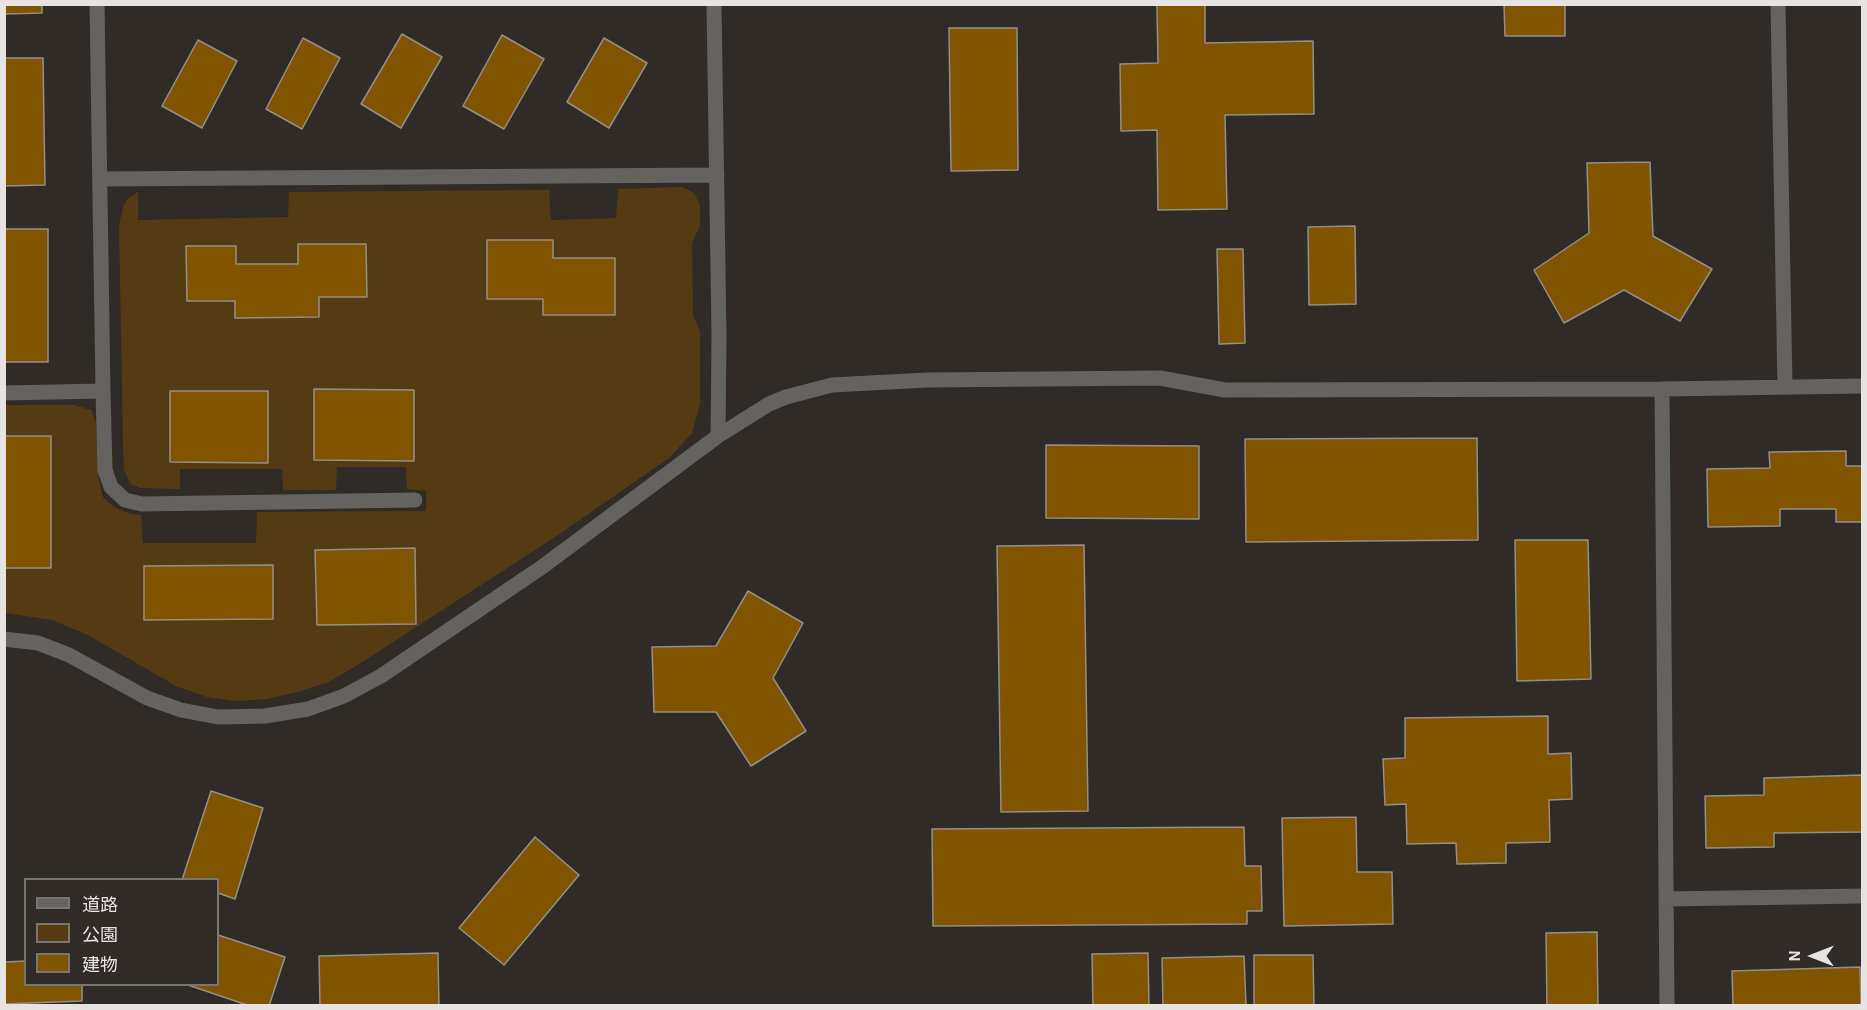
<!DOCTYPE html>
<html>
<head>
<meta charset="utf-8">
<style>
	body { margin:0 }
	#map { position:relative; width:1867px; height:1010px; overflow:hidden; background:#302b26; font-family:"Alegreya Sans","Noto Sans JP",sans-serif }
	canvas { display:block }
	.frame { position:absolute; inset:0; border:6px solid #e6e3e0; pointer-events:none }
	.legend { position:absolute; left:24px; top:878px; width:195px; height:108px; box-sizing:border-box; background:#302b26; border:2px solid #797570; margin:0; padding:8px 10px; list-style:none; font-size:18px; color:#e6e3e0 }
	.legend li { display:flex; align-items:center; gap:12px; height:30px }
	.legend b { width:30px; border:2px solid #797570 }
	.north { position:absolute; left:1783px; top:926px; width:60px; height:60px; -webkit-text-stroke:4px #302b26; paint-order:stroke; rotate:270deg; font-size:16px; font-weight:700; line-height:24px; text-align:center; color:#e6e3e0 }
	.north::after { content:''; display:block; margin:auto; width:21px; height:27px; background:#e6e3e0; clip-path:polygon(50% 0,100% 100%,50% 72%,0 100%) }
</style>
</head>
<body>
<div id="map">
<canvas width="1867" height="1010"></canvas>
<div class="frame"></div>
<ul class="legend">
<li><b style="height:8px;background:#656360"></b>道路</li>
<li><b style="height:16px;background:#553b13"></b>公園</li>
<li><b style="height:16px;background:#815500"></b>建物</li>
</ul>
<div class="north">N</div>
</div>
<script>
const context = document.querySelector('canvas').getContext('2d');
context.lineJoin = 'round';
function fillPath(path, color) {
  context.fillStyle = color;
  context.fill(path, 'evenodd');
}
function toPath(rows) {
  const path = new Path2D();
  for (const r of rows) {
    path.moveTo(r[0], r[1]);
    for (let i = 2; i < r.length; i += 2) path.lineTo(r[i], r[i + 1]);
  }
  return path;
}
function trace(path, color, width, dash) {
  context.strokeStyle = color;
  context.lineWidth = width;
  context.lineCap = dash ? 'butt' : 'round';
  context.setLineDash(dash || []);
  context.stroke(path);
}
const green = toPath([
	[682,187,694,193,700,205,700,226,692,243,693,315,700,331,700,404,692,433,669,458,558,535,364,661,329,682,298,692,266,699,237,701,207,697,176,686,88,635,52,620,5,613,5,405,74,405,91,410,96,423,99,481,103,497,114,507,128,513,141,515,143,543,256,543,257,512,426,511,426,491,407,489,406,467,337,467,336,490,283,490,282,469,180,469,180,489,140,488,131,484,124,470,123,445,119,225,123,207,128,198,138,192,138,220,288,217,289,192,549,190,551,220,616,218,618,189]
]);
const building = toPath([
	[4,4,42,4,42,13,4,14,4,4],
	[1205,4,1205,43,1313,41,1314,114,1225,115,1227,209,1158,210,1157,130,1121,131,1120,64,1158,63,1157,5,1205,4],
	[1504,4,1565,4,1565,36,1505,36,1504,4],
	[949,28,1017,28,1018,170,951,171,949,28],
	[402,34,442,57,401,128,361,104,402,34],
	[502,35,544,59,504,129,463,106,502,35],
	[303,38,340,58,302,129,266,109,303,38],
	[604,38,647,63,609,128,567,102,604,38],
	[198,40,237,61,202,128,162,106,198,40],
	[4,58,43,58,45,185,4,186,4,58],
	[1650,162,1653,236,1712,269,1680,321,1624,290,1564,323,1534,270,1589,233,1587,163,1650,162],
	[1355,226,1356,304,1309,305,1308,227,1355,226],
	[4,229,48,229,48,362,4,362,4,229],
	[487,240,553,240,553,258,615,258,615,315,543,315,543,299,487,299,487,240],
	[298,244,366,244,367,297,319,297,319,317,235,318,235,301,187,301,186,246,236,246,236,264,298,264,298,244],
	[1217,249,1243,249,1245,343,1219,344,1217,249],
	[314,389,414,390,414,461,314,460,314,389],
	[170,391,268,391,268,463,170,462,170,391],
	[4,436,51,436,51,568,4,568,4,436],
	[1477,438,1478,540,1246,542,1245,439,1477,438],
	[1046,445,1199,446,1199,519,1046,518,1046,445],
	[1846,451,1846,466,1862,466,1862,522,1836,522,1836,509,1780,509,1780,526,1708,527,1707,469,1770,468,1769,452,1846,451],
	[1515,540,1588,540,1591,679,1517,681,1515,540],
	[1084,545,1088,811,1001,812,997,546,1084,545],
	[415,548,416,624,317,625,315,550,415,548],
	[273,565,273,619,144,620,144,566,273,565],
	[748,591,803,623,773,678,806,731,751,766,716,712,654,712,652,647,716,646,748,591],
	[1548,716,1548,754,1571,753,1572,799,1549,800,1550,842,1506,843,1506,863,1457,864,1456,843,1407,844,1406,804,1385,805,1383,759,1405,758,1405,718,1548,716],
	[1862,775,1862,832,1774,833,1774,847,1706,848,1705,796,1764,795,1764,778,1862,775],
	[211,791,263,808,235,899,218,893,218,880,182,880,211,791],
	[1356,817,1357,872,1392,872,1393,924,1284,926,1282,818,1356,817],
	[1244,827,1245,866,1261,866,1262,911,1247,911,1247,924,933,926,932,829,1244,827],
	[535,837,579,875,504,965,459,928,535,837],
	[1597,932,1598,1006,1547,1006,1546,933,1597,932],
	[218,935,285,957,269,1006,250,1006,185,984,218,984,218,935],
	[438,953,439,1006,320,1006,319,956,438,953],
	[1148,953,1149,1006,1093,1006,1092,954,1148,953],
	[1254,955,1313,955,1314,1006,1254,1006,1254,955],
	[1244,956,1246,1005,1163,1006,1162,958,1244,956],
	[26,961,26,984,82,984,82,1001,4,1004,4,962,26,961],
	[1860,967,1861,1006,1733,1006,1732,971,1860,967]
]);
const minor = toPath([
	[97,4,103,391,105,470,111,487,125,500,142,504,415,500],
	[714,4,719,337,718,436],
	[1778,4,1785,387],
	[101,179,717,175],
	[1662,389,1667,1006],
	[4,393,103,391],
	[4,639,38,643,69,655,147,698,181,710,218,717,265,716,308,709,344,696,381,676,542,567,718,436,769,404,786,397,832,385,927,380,1160,378,1225,390,1662,389,1862,386],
	[1666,899,1862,896]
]);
fillPath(green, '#553b13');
fillPath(building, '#815500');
trace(building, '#948f88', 1.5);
trace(minor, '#656360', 15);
</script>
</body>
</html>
